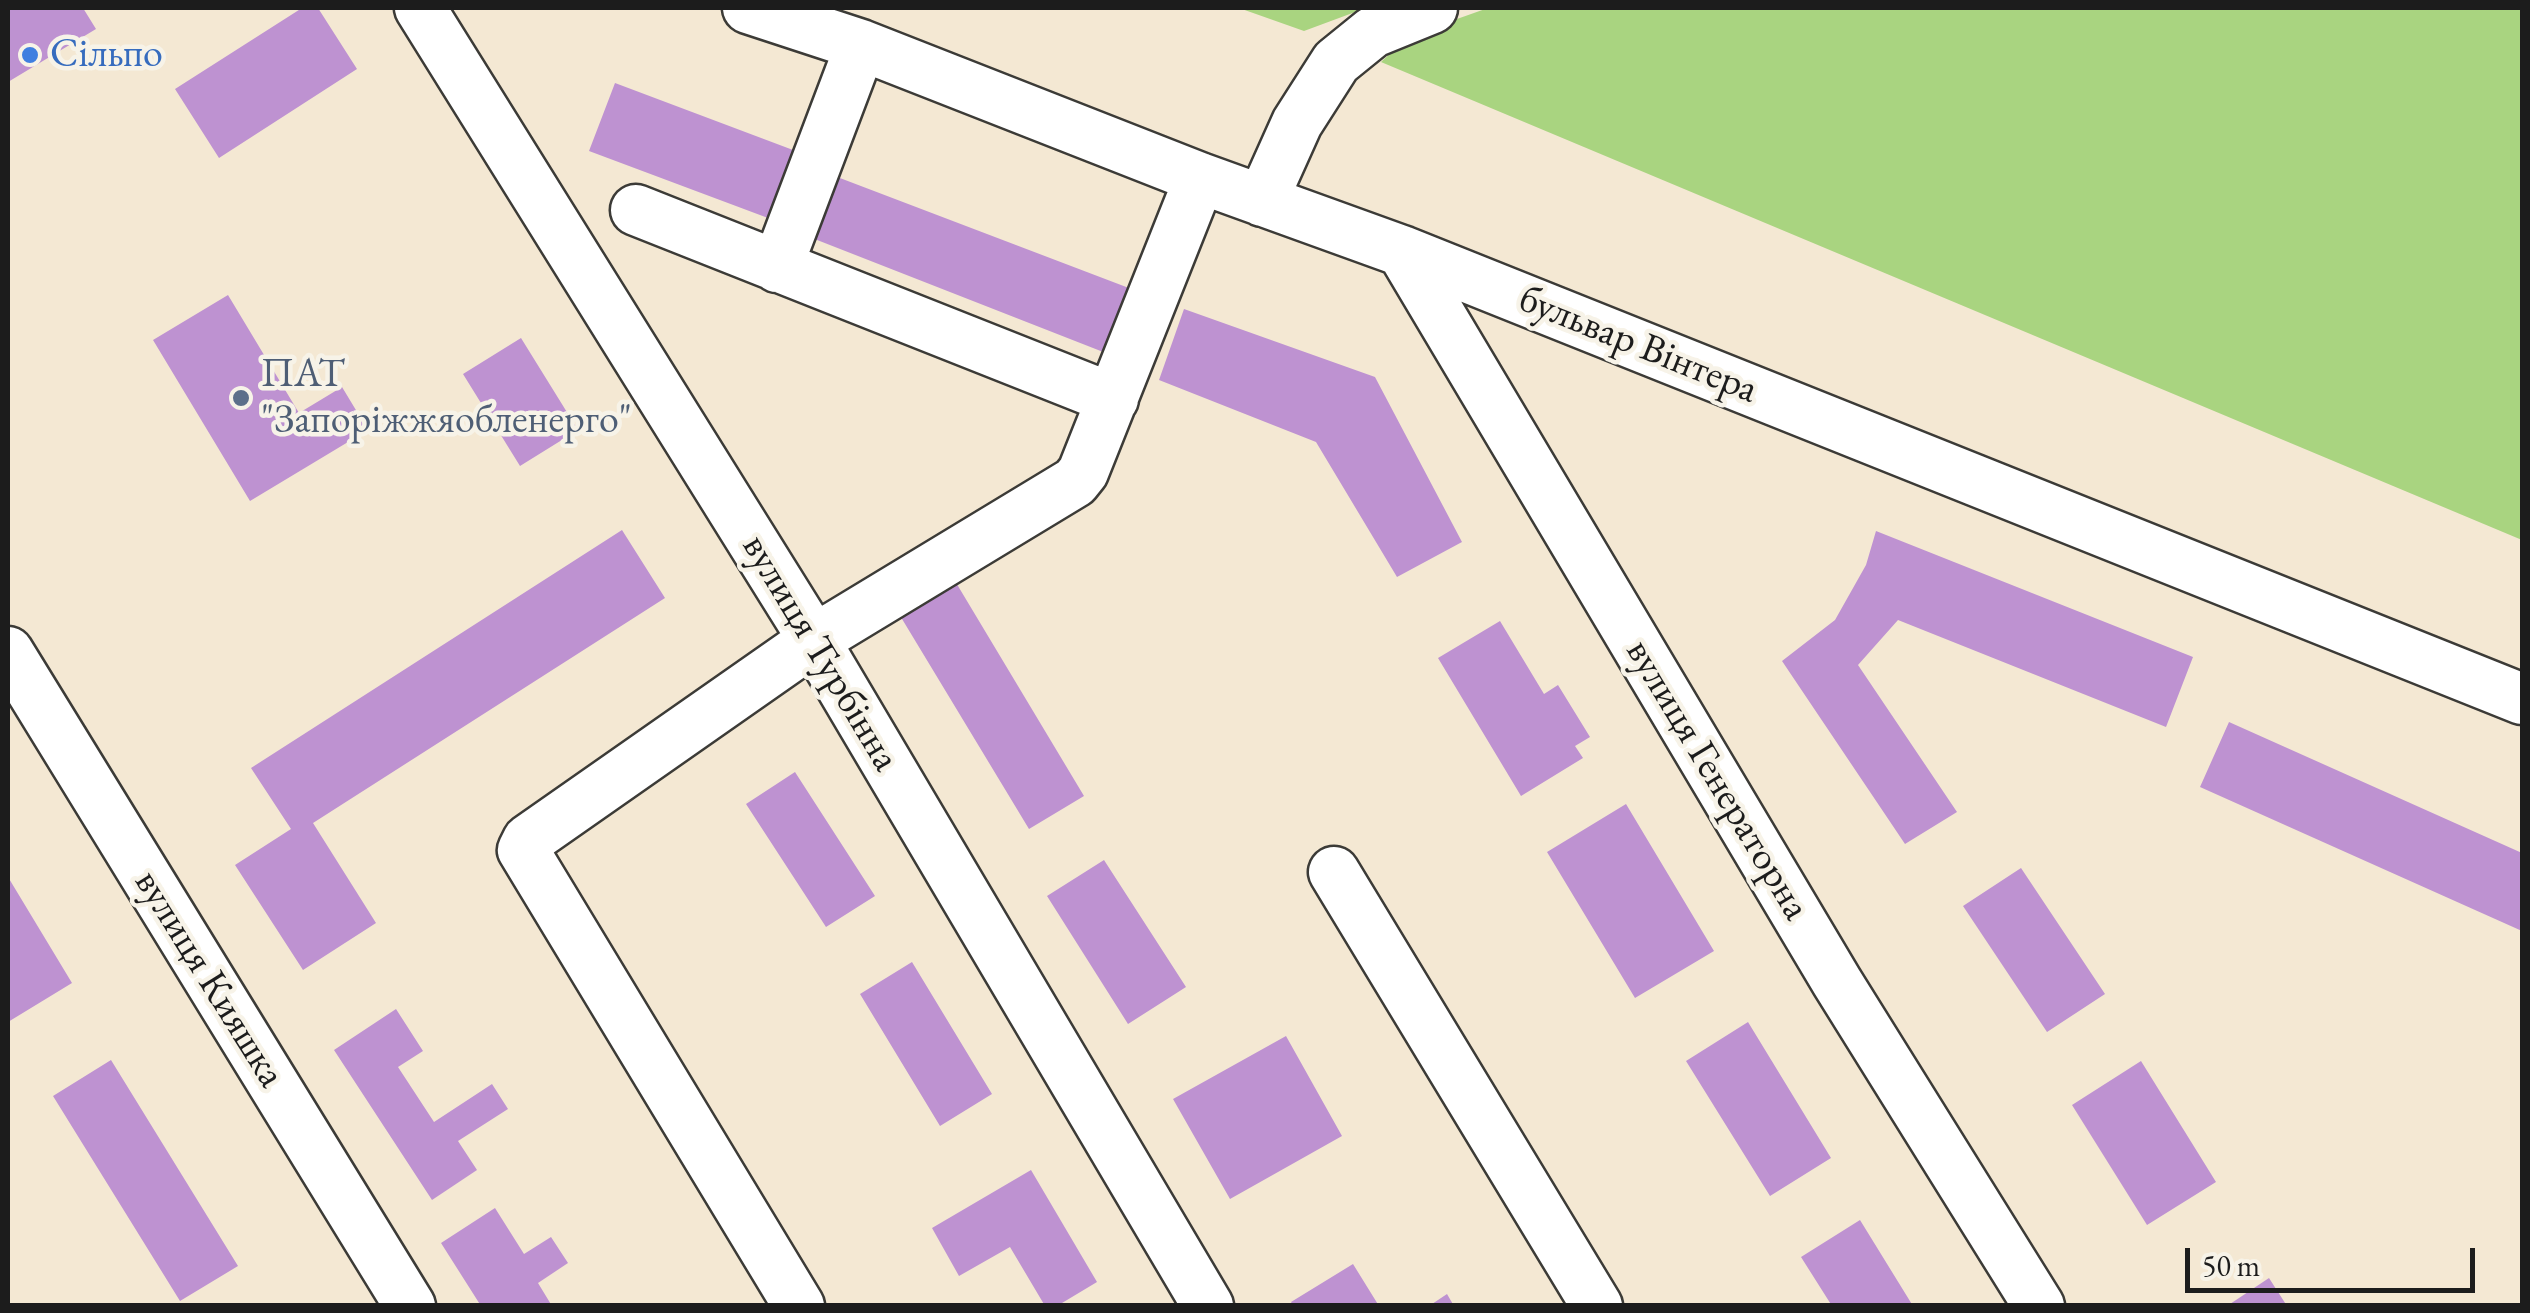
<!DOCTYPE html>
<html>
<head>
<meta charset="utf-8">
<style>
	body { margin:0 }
	#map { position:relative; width:2530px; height:1313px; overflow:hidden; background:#f4e8d3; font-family:"EB Garamond",serif }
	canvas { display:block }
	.frame { position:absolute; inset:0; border:10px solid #1c1c1c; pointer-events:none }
	.scale { position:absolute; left:2185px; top:1248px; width:290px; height:45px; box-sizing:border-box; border:5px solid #1c1c1c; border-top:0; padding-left:12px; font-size:30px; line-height:35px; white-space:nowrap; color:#1c1c1c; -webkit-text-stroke:8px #f7f3e8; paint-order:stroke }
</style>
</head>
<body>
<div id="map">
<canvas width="2530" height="1313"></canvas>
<div class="frame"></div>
<div class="scale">50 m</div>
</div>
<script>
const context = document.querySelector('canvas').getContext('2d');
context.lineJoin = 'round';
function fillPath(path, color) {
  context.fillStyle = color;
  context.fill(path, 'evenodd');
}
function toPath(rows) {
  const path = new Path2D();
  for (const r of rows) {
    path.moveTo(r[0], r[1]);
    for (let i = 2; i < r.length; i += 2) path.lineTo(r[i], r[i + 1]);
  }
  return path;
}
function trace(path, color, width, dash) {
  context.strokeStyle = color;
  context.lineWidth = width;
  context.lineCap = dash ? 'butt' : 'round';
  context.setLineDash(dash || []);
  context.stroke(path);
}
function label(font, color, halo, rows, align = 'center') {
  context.font = font + ' "EB Garamond",serif';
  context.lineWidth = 9;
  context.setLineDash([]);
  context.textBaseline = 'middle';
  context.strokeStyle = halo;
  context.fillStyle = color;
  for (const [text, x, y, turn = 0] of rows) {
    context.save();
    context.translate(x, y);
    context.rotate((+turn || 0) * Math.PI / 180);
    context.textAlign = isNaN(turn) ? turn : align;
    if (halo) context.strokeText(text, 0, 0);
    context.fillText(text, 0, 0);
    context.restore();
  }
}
const green = toPath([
	[1239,8,1366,8,1304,31],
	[1488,8,2522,8,2522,540,1381,62,1409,36]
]);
const building = toPath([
	[8,8,83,8,96,29,8,82],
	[302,8,318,8,357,69,219,158,175,89],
	[615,83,801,153,776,221,589,151],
	[832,175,1142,293,1116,357,812,238],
	[228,295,299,413,342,387,368,430,250,501,153,340],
	[1184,309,1375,377,1462,542,1397,577,1316,442,1159,380],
	[521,338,578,430,520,466,463,374],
	[622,530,665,598,313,823,376,923,303,970,235,865,291,829,251,768],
	[1876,531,2193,657,2166,727,1898,620,1858,665,1957,812,1905,844,1782,661,1835,620,1866,565],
	[952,576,1084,796,1029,829,896,609],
	[1500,621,1544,694,1558,685,1590,737,1575,746,1583,758,1521,796,1438,658],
	[2229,722,2522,853,2522,931,2200,787],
	[795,772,875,896,826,927,746,804],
	[1626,804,1714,951,1635,998,1547,852],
	[1104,860,1186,987,1128,1024,1047,896],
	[2021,868,2105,994,2047,1032,1963,906],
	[8,877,72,983,8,1022],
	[912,962,992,1094,940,1126,860,994],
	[396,1009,423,1051,398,1067,434,1122,492,1084,508,1109,458,1141,477,1170,432,1200,334,1050],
	[1748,1022,1831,1158,1770,1196,1686,1061],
	[1286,1036,1342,1136,1230,1199,1173,1099],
	[111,1060,238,1266,180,1301,53,1096],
	[2141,1061,2216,1182,2147,1225,2072,1105],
	[1031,1170,1097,1282,1057,1306,1045,1306,1010,1247,959,1276,932,1228],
	[495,1208,524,1254,551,1237,568,1263,538,1283,552,1306,481,1306,441,1243],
	[1860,1220,1913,1306,1832,1306,1801,1257],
	[1353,1264,1379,1306,1293,1306,1291,1302],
	[2269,1278,2287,1306,2227,1306],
	[1447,1294,1454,1306,1429,1306]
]);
const minor = toPath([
	[420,8,814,640,1208,1306],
	[748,8,861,45,1200,178,1402,251,2522,699],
	[1262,201,1297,123,1336,62,1373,32,1432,8],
	[636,210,1113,399],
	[1402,251,1837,982,2039,1306],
	[777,267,861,45],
	[8,652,410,1306],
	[1334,872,1597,1306],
	[799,1306,523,850,528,840,814,640,1075,482,1083,472,1200,178]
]);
const markers = [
	[30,55,10,"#3f7fe0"],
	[241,398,10,"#5c6f8a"]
];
const shopNames = [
	["Сільпо",50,55]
];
const streetNames = [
	["бульвар Вінтера",1638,345,22],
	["вулиця Турбінна",820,653,59],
	["вулиця Генераторна",1717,780,59],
	["вулиця Кияшка",209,979,58]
];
const serviceNames = [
	["ПАТ",261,375],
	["\"Запоріжжяобленерго\"",261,421]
];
fillPath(green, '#a9d480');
fillPath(building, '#be92d1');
trace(minor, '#3c3b37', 55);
trace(minor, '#fff', 50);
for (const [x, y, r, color] of markers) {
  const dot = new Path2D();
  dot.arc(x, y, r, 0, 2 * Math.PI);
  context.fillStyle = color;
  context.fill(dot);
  trace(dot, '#f7f3e8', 4);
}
label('40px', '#366cbe', '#f7f3e8', shopNames, 'left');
label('40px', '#1c1c1c', '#f7f3e8', streetNames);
label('40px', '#4e5e75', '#f7f3e8', serviceNames, 'left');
</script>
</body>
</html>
